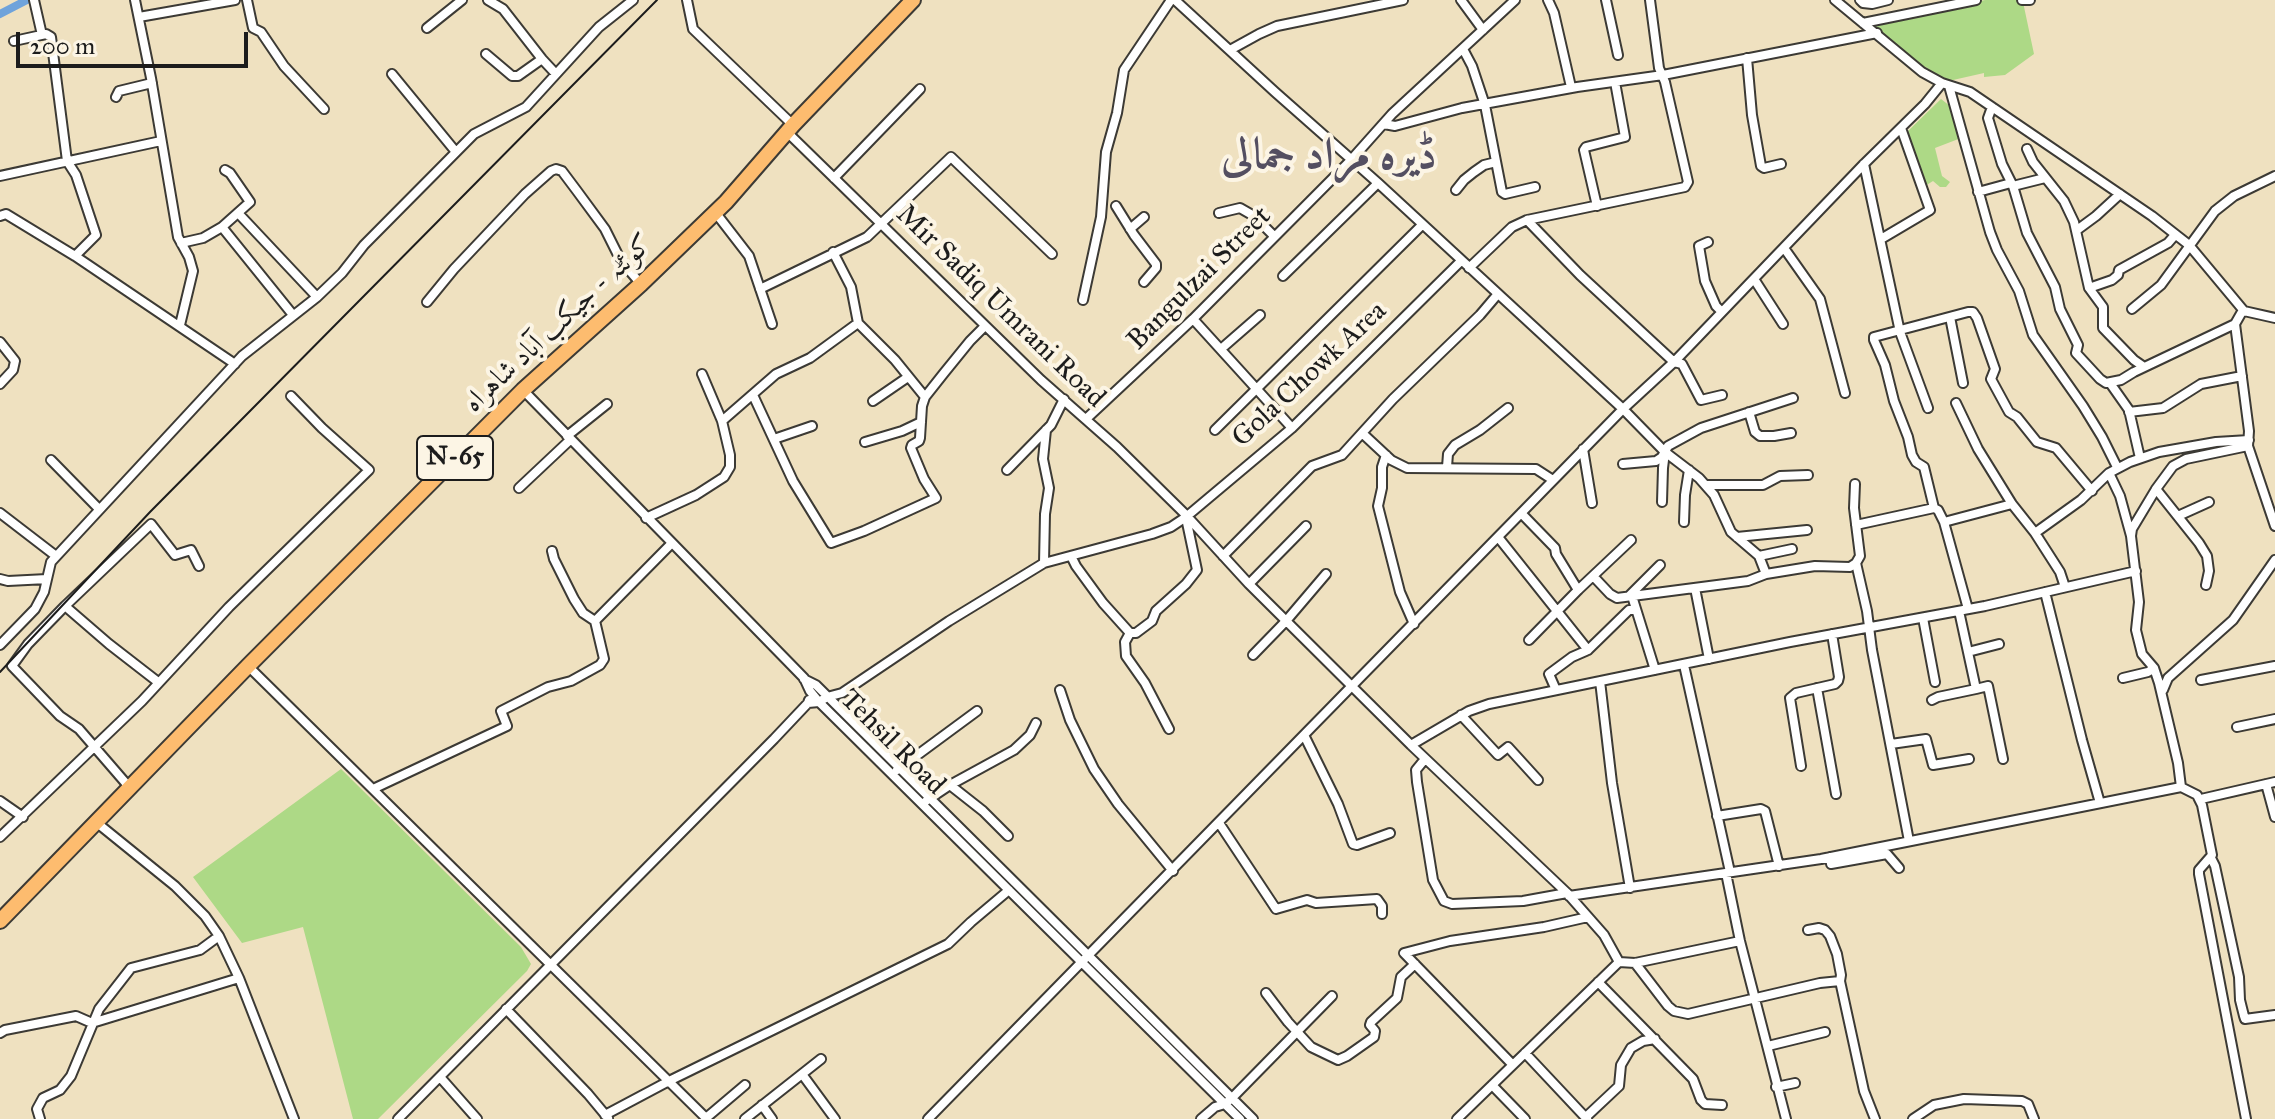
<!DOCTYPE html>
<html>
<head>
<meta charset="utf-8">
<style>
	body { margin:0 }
	#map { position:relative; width:2275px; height:1119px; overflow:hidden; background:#efe1c0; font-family:"IM FELL Great Primer",serif }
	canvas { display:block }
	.scale { position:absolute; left:16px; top:32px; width:232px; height:36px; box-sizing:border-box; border:4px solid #1c1c1c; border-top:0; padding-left:10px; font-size:24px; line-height:28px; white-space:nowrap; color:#1c1c1c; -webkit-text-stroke:6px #fcf5e5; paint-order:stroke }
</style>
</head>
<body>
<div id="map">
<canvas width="2275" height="1119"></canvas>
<div class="scale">200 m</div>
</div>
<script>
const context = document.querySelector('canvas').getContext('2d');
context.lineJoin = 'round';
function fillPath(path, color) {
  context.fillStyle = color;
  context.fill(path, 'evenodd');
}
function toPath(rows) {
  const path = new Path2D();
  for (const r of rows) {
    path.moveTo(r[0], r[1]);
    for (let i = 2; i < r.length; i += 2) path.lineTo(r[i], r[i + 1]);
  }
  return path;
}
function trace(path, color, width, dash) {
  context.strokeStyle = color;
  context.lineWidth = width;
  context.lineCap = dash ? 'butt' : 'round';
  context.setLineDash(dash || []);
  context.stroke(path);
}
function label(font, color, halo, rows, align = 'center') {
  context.font = font + ' "IM FELL Great Primer",Amiri,serif';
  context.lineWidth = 8;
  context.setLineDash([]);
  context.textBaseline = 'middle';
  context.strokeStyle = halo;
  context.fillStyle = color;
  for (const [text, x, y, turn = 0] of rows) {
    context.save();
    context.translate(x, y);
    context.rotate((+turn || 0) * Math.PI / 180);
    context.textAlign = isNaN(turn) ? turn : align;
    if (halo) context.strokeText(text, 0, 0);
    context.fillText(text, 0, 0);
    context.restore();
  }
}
const green = toPath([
	[1985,0,2020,0,2023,2,2034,54,2005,75,1984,77,1984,73,1953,80,1941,80,1926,67,1921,69,1872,26],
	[1941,99,1950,106,1961,138,1935,148,1942,176,1950,182,1946,187,1940,187,1933,181,1925,186,1907,132],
	[341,769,521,947,531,964,527,971,378,1119,353,1119,303,927,242,943,193,877]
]);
const canal = toPath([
	[0,14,27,0]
]);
const street = toPath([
	[34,0,42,35],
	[135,0,151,78,178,237,189,257,193,271,180,325],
	[247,0,253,28,261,32,284,66,324,109],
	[488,0,503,9,542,59,556,74],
	[687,0,693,29,793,125],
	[1175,0,1275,92,1378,183,1623,409,1665,452,1699,478,1714,495,1731,532,1759,556,1766,574],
	[1461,0,1483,30],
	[1548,0,1554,13,1571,87],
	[1606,0,1618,55],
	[1835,0,1922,72,1942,83,1970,92,2152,216,2189,245,2244,311,2275,318],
	[1860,0,1863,3,1872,4,1888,0],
	[2022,0,2030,0],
	[139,17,235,0],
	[1863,23,1976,0],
	[427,28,462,0],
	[14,41,46,34,51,37,67,161,76,175,96,235,75,256],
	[1463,49,1472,66,1485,105,1502,192,1505,194,1535,187],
	[1230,50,1259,34,1277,26,1403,0],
	[486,54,512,76,518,76,542,59],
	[1747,58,1752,115,1761,166,1764,168,1781,164],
	[392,74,456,152],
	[1949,86,1990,232,1997,250,2019,291,2033,335,2083,406,2102,437,2117,467],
	[116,97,119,91,152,83],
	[1992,107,1988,118,2002,164,2013,186,2027,233,2055,287,2060,309,2078,345,2076,353,2100,379,2106,383,2121,380,2134,372,2235,324,2243,310],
	[1384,124,1395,126,1462,108,1577,87,1663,75,1877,33],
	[787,132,1041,380,1117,447,1184,513,1249,584,1411,745,1567,893,1604,935,1619,962,1635,963,1740,941],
	[2027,149,2033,162,2064,201,2074,222,2089,288,2103,307,2103,328,2134,360,2144,367],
	[1864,164,1900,332,1928,408],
	[0,176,161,141],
	[834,178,920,89],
	[2013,186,2045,178],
	[1456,190,1464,180,1474,172,1484,165,1496,162],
	[1978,192,2011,183],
	[1116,206,1134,235,1156,264,1156,268,1144,282],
	[1597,206,1584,150,1586,147,1625,137,1615,82],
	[715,212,749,256,772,324],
	[238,213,317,297],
	[1219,213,1240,208,1254,216,1274,236],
	[0,216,6,214,75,256,235,364],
	[1527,220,1580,275,1674,362,1682,364,1701,400,1722,395],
	[222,227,293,315],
	[1130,229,1144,217],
	[2077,230,2096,216,2120,194],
	[1881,239,1930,210,1901,128],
	[1708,242,1699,246,1705,281,1716,306,1722,312],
	[181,243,203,238,222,227,250,202,230,173,225,170],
	[1784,248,1820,299,1845,393],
	[833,252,851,287,858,323,895,360,925,397],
	[1469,268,1512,227,1527,220,1685,187,1688,182,1665,82,1659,68,1650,0],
	[1283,276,1378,183],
	[1754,279,1783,324],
	[2089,288,2112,280,2118,275,2119,270,2168,243,2175,235],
	[760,289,867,237,951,157,1052,254],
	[1497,295,1480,315,1393,399,1362,433,1391,460,1407,468,1536,469,1553,480],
	[1083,300,1101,217,1106,152,1117,113,1124,70,1171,0],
	[427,302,454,269,525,194,551,171,556,169,562,171,577,191,605,229,621,261,641,284],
	[2132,309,2161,285,2215,211,2234,196,2275,176],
	[1950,317,1963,383],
	[1193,319,1292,428],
	[2235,324,2249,431,2248,446,2275,526],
	[0,342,15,361,13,370,0,384],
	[1221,349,1260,315],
	[2110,383,2129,410,2140,458],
	[523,390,804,678,810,691,819,702,1240,1119],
	[753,395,793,481,831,543,864,531,936,498,924,479,911,448,912,445,919,441,920,438,922,406,925,397,944,373,970,341,985,326],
	[873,401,908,377],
	[1956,403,1978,449,2012,504,2035,533,2060,572,2065,587],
	[1749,412,1755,432,1760,436,1774,436,1791,433],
	[2129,412,2163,408,2201,384,2242,376],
	[1086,419,1193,319,1351,160,1392,114,1515,0],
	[722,421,776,374,810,358,858,323],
	[1215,430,1422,225],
	[567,436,607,404],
	[774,439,812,426],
	[865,442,902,431,921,422],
	[1583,449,1592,503],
	[1386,455,1382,467,1382,488,1378,506,1400,592,1414,624],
	[51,460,99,509],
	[1623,464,1656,461,1662,457,1668,446,1701,428,1793,398],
	[1447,467,1448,454,1455,445,1480,430,1508,408],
	[1007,470,1051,425,1064,399],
	[2109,473,2120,496,2131,536],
	[1855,484,1854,508,1860,556,1856,563,1867,611,1872,650,1909,841],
	[1706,485,1763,485,1780,476,1808,475],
	[519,488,570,440],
	[2156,489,2199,543,2207,556,2209,571,2206,585],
	[1662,502,1663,468,1665,452],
	[1934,508,1924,467,1916,462,1912,455,1908,437,1894,401,1885,365,1874,340,1874,337,1968,312,1973,312,1977,318,1995,369,1991,379,2009,412,2017,417,2037,442,2056,448,2092,491],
	[0,513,56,556],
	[1521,513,1555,548,1556,554,1578,590],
	[2178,516,2209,502],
	[646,518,696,495,724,477,730,467,730,455,722,421,702,374],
	[1684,522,1685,495,1689,470],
	[1944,522,2012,504],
	[1856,525,1934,508,1938,510,1944,522,1968,609],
	[2035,533,2081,500,2109,473,2130,462,2159,452,2216,442,2249,440],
	[1498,537,1588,650],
	[1737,537,1807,530],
	[552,551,554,559,574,599,583,613,595,621],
	[1071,556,1076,566,1103,603,1130,633,1136,633,1152,621,1156,611,1186,584,1197,570,1186,518],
	[1223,556,1312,466,1342,455,1362,433],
	[1759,556,1792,549],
	[1044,563,1045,514,1049,488,1043,459,1046,430],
	[1593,576,1610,594,1617,598,1748,581,1766,574,1815,566,1850,567,1856,563],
	[0,579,8,581,47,579],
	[1249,584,1306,526],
	[1695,588,1709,659],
	[2045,592,2082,740,2100,803],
	[1629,596,1660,565],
	[1632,596,1655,670],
	[65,606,109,644,158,682],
	[1959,611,1976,689,1988,686,2003,759],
	[1923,618,1935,682],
	[1130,633,1125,642,1126,656,1145,683,1169,729],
	[1529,640,1578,590,1631,540],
	[0,645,35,609,44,592,51,562,242,356,317,297,342,273,364,245,474,134,526,107,599,27,633,0],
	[1968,652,1999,644],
	[1253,655,1286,621,1326,574],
	[1684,665,1730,872],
	[248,666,707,1119],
	[2123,678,2148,672,2154,668],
	[804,679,816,685,1253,1119],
	[2201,680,2275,666],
	[1600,681,1612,783,1630,888],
	[1817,688,1836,794],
	[1060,690,1070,720,1094,769,1118,804,1173,871],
	[1556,690,1549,674,1572,657,1588,650,1629,610,1636,610],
	[2163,690,2168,678,2233,620,2275,560],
	[1932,700,1938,697,1976,689],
	[808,703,819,702,827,697,842,693,949,621,1044,563,1152,534,1171,527,1186,517,1292,428,1461,261],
	[1461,715,1498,755,1508,747,1538,780],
	[2237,727,2275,719],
	[1304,735,1338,804,1353,844,1357,845,1390,833],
	[1891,744,1926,739,1933,765,1969,759],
	[1411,745,1469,711,1489,704,1790,642,1985,606,2136,571],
	[1425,759,1416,770,1417,782,1433,880,1444,901,1452,904,1523,901,1567,893],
	[1801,766,1790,698,1796,693,1835,684,1838,681,1839,677,1832,634],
	[897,770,977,711],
	[2266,784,2275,817],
	[950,785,983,811,1008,836],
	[2181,787,2178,763,2159,683,2154,668,2142,654,2136,630,2139,602,2131,536,2132,529,2156,489,2173,466,2186,459,2248,446],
	[130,788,79,729,60,716,12,666,28,644,65,606,151,524,175,555,191,550,199,566],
	[373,789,507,726,501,711,548,687,571,681,600,665,604,659,595,621,671,544],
	[2201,799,2275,782],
	[0,801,23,817],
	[926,801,950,785,1014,750,1030,735,1036,723],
	[1717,816,1761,809,1765,811,1779,866],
	[1219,823,1276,909,1307,900,1316,903,1377,899,1382,906,1382,914],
	[0,837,142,701,229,607,369,470,322,428,291,396],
	[1830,857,1831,864,1887,854,1899,868],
	[2211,858,2215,866,2239,977,2240,1000,2244,1016,2245,1019,2275,1015],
	[1726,873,1740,941,1786,1119],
	[1569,896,1821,859,2181,787,2197,795,2202,805,2212,855,2199,870,2199,874,2246,1119],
	[1808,930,1819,928,1825,930,1830,936,1837,954,1841,975,1840,981],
	[219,936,239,978,294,1119],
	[1635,963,1668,1006,1674,1011,1688,1014,1820,983,1840,981,1864,1091,1875,1119],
	[1598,982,1693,1079,1701,1100,1705,1104,1722,1105],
	[1266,993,1288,1022,1311,1047,1338,1060,1347,1056,1374,1037,1375,1031,1370,1025,1371,1022,1397,998,1401,977,1415,964],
	[506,1009,588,1094,608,1118],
	[0,1033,5,1030,76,1016,92,1023,239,978],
	[1768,1046,1825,1032],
	[1525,1053,1587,1119],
	[1512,1064,1404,953,1450,941,1544,927,1588,917],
	[802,1074,835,1119],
	[440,1077,477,1119],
	[1492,1085,1525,1119],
	[1776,1087,1795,1083],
	[762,1105,772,1119],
	[605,1115,669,1081,948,944,971,922,1009,890],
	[1586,1117,1619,1086,1621,1065,1631,1048,1643,1041,1655,1039],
	[706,1118,745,1085],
	[40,1119,37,1109,43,1098,60,1090,71,1076,99,1009,131,968,200,950,219,936,205,916,175,886,96,822],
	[398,1119,774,739,808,703,809,700],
	[745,1119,821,1059],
	[928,1119,1623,409,1674,362,1864,164,1925,104,1942,83],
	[1201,1119,1215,1107,1225,1104,1232,1098,1332,996],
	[1457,1119,1619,962],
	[1913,1119,1934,1105,1964,1099,2022,1101,2028,1104,2034,1119]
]);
const highway = toPath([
	[0,921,248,666,523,390,641,284,726,202,793,125,913,0]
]);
const rail = toPath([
	[0,672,150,512,657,0]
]);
const shields = [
	[455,458,76]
];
const shieldNames = [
	["N-65",455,458]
];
const streetNames = [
	["Bangulzai Street",1200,279,-45],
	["Mir Sadiq Umrani Road",1000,307,44],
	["کوئٹہ - جیکب آباد شاہراہ",559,324,-43],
	["Gola Chowk Area",1310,375,-43],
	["Tehsil Road",892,743,45]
];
const townNames = [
	["ڈیرہ مراد جمالی",1329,157]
];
fillPath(green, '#add986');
trace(canal, '#6fa3db', 8);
trace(street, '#3c3a35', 12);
trace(highway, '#3c3a35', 18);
trace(street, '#fff', 8);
trace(highway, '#fdbc6f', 14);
trace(rail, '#1c1c1c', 2);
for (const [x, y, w] of shields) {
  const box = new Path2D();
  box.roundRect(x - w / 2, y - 22, w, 44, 6);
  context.fillStyle = '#fcf5e5';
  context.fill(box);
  trace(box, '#1c1c1c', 2);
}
label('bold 26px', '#1c1c1c', null, shieldNames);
label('28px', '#1c1c1c', '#fcf5e5', streetNames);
label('bold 44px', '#544f61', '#fcf5e5', townNames);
</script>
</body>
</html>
